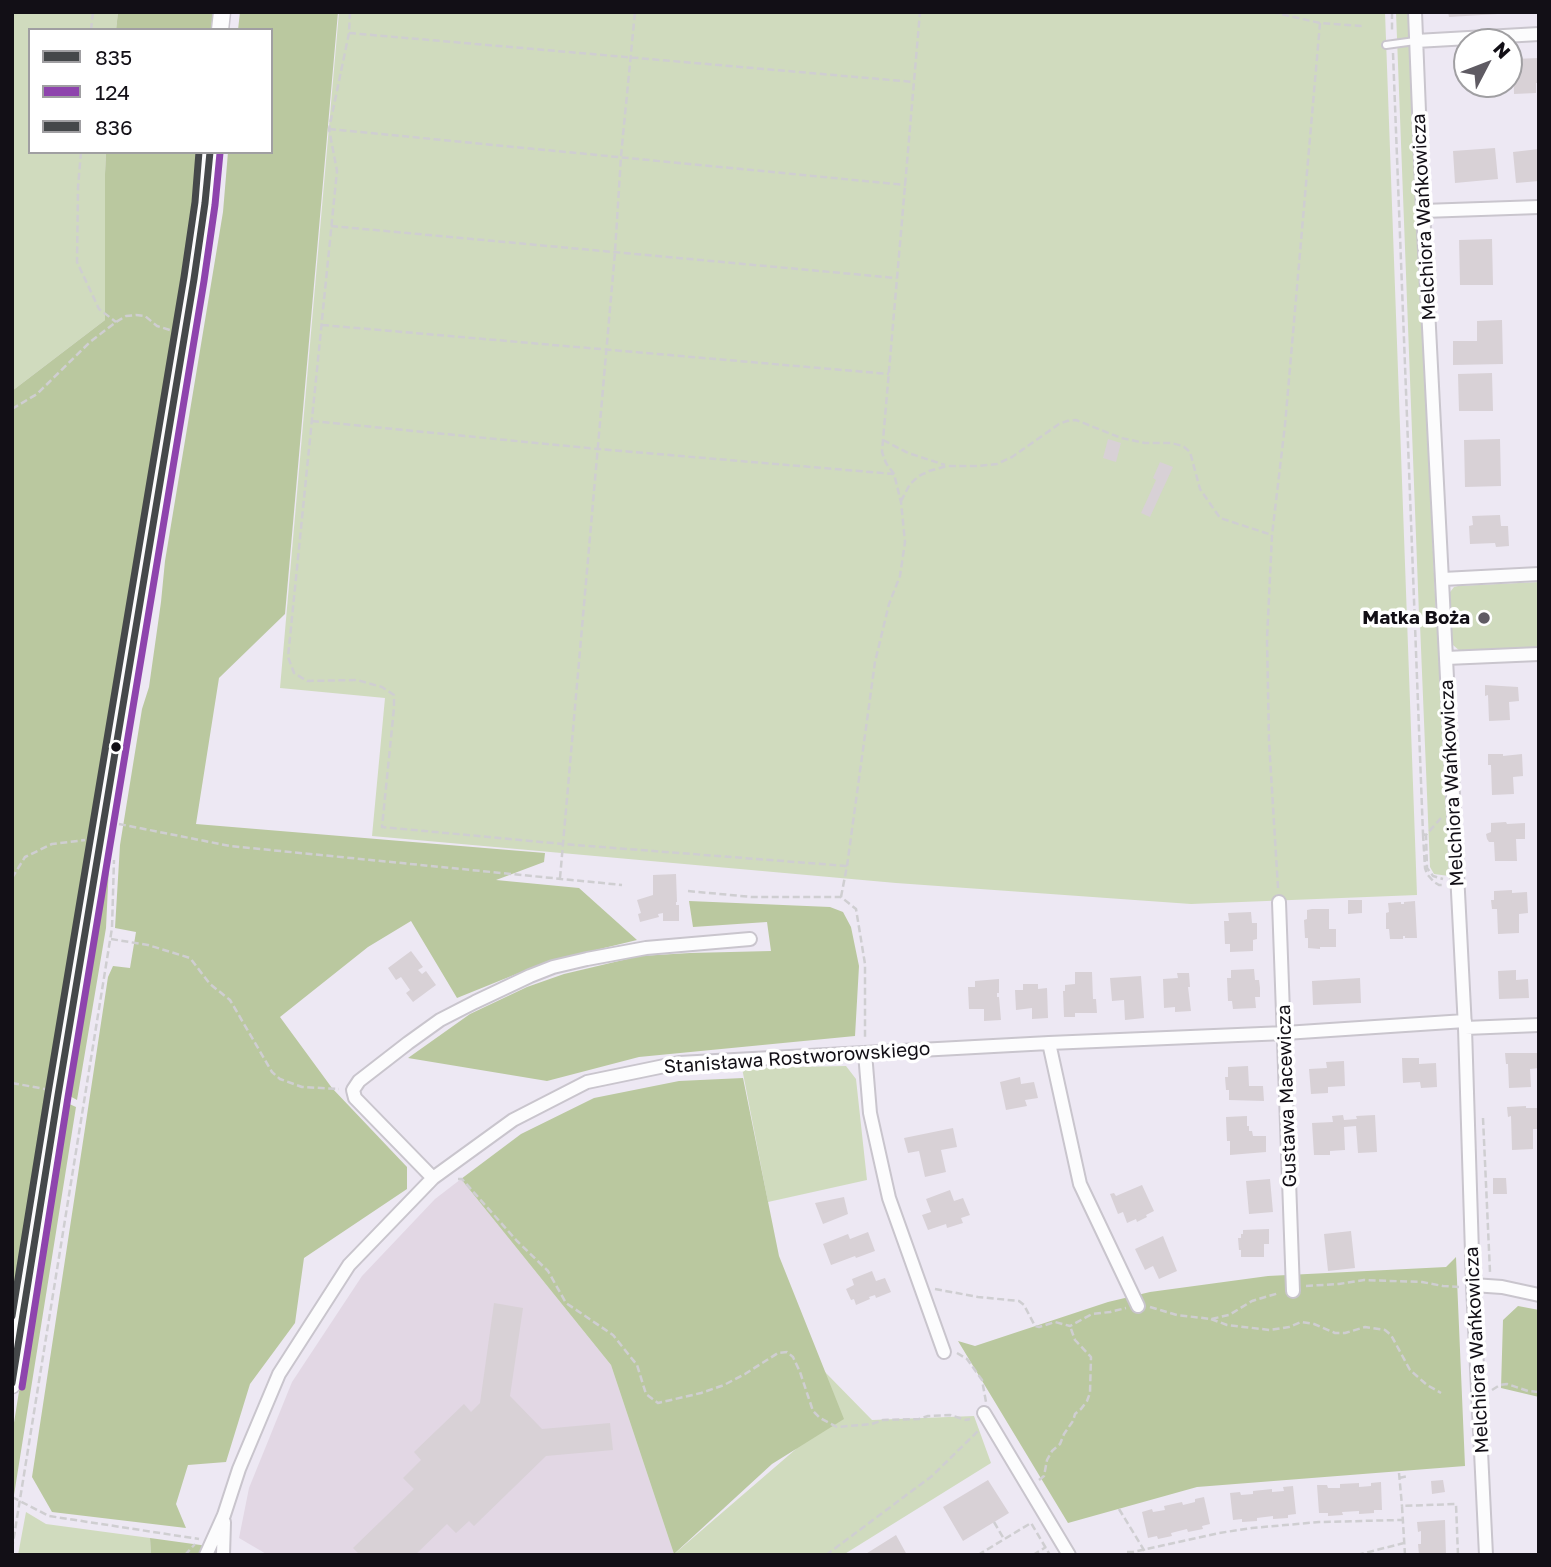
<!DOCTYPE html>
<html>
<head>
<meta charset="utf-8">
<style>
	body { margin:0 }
	#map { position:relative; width:1551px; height:1567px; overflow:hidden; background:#ede8f3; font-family:"Golos Text",sans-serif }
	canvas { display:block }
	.frame { position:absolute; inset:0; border:14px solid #120f16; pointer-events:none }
	.legend { position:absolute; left:28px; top:28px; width:245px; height:126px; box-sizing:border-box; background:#fff; border:2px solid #a09fa2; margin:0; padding:9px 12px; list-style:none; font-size:21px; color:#120f16 }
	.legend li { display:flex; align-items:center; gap:14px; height:35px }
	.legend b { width:35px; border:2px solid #a09fa2 }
	.north { position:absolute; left:1453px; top:28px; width:70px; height:70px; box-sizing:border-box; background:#fff; border:2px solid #a09fa2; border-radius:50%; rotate:48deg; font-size:19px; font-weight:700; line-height:28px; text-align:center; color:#120f16 }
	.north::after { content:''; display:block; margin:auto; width:24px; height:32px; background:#5f5b63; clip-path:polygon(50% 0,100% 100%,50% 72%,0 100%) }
</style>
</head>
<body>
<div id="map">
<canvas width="1551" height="1567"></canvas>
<div class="frame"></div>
<ul class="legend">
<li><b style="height:9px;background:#45484a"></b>835</li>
<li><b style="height:9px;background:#8e44ad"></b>124</li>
<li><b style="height:9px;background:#45484a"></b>836</li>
</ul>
<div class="north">N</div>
</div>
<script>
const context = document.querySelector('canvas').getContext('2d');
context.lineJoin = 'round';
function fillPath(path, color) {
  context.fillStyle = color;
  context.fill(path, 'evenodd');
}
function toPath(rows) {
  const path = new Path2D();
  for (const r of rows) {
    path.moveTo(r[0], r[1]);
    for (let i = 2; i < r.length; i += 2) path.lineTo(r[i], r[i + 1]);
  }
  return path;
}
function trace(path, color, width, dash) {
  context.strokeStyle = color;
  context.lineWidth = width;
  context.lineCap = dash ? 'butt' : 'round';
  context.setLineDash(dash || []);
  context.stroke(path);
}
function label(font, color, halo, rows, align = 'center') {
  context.font = font + ' "Golos Text",sans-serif';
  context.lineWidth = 7;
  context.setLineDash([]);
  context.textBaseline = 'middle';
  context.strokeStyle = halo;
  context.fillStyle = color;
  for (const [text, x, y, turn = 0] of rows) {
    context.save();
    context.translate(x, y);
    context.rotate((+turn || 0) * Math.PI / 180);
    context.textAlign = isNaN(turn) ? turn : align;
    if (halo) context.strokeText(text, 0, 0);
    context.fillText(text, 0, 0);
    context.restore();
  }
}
const education = toPath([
	[461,1179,611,1365,674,1554,672,1555,268,1555,239,1538,249,1488,292,1382,362,1276,435,1199]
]);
const green = toPath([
	[12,12,118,12,116,30,30,30,30,152,106,152,105,174,105,320,12,391],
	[339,12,1385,12,1417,895,1191,904,896,883,372,836,385,698,280,688],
	[1396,12,1408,12,1436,617,1424,617,1419,615],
	[1539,582,1539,649,1461,652,1453,645,1449,639,1447,596,1454,587,1458,586],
	[1424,622,1437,622,1449,876,1434,874,1430,867,1420,624],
	[846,1066,856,1079,867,1180,768,1202,742,1068],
	[825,1372,872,1420,974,1416,991,1463,843,1555,673,1555,796,1449],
	[26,1512,46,1524,150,1538,151,1555,18,1555]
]);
const forest = toPath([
	[118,12,213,12,211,30,116,30],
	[240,12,338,12,285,614,219,678,196,824,545,853,544,862,496,880,579,888,637,940,546,962,457,998,411,921,368,947,280,1017,332,1088,407,1167,407,1189,304,1258,295,1323,250,1384,226,1462,188,1465,176,1504,186,1528,52,1512,32,1477,108,977,113,966,130,968,136,932,115,928,120,845,142,709,149,687,161,602,165,561,223,212,228,152,271,152,271,30,238,30],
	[106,152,201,152,189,252,139,560,12,1298,12,391,105,320,105,174],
	[105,864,109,865,106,928,77,1100,66,1094],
	[689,901,830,907,843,912,851,927,859,966,855,1036,639,1057,547,1081,408,1058,470,1014,527,987,564,974,640,956,690,953,771,951,767,922,693,927],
	[743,1078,779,1256,844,1419,772,1464,674,1554,611,1365,461,1179,521,1134,594,1098,679,1081],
	[65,1102,76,1107,14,1495,12,1493,13,1429],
	[1456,1257,1465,1466,1197,1487,1068,1523,958,1341,975,1346,1108,1302,1150,1292,1268,1276,1446,1267],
	[1518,1306,1539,1310,1539,1397,1501,1388,1503,1320],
	[150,1538,215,1547,221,1555,151,1555]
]);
const building = toPath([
	[1448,12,1498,12,1498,14,1449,17],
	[1539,58,1539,83,1536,83,1536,93,1514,94,1513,59],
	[1495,148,1498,179,1455,183,1453,151],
	[1539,149,1539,181,1516,183,1513,152],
	[1492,239,1493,285,1460,285,1459,240],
	[1502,320,1503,364,1453,365,1453,341,1477,341,1477,321],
	[1492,373,1493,411,1459,411,1458,374],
	[1108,439,1121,443,1116,462,1103,458],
	[1500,439,1501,486,1465,487,1464,440],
	[1160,462,1173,467,1150,517,1141,513,1156,480,1153,478],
	[1500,515,1501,526,1508,526,1509,546,1496,547,1495,543,1470,544,1469,526,1473,525,1472,516],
	[1485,685,1518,687,1519,701,1509,702,1510,720,1489,721,1488,695,1485,696],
	[1488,754,1503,754,1503,756,1522,754,1523,776,1513,777,1514,794,1492,795,1491,765,1488,765],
	[1506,822,1507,824,1525,823,1525,839,1516,839,1517,861,1495,861,1494,842,1489,842,1487,839,1486,834,1491,832,1491,823],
	[676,874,677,902,676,902,676,905,679,905,679,921,663,921,663,913,658,914,659,917,640,922,638,914,641,913,637,900,653,895,653,875],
	[1512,890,1512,893,1527,892,1528,913,1519,914,1519,933,1498,934,1497,909,1492,909,1491,900,1494,900,1494,891],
	[1348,900,1362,900,1362,913,1348,914],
	[1415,901,1417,938,1405,938,1405,936,1403,936,1403,939,1390,939,1389,929,1386,929,1386,913,1389,912,1388,903,1401,902,1401,904,1404,904,1404,902],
	[1312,909,1329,909,1329,929,1336,929,1336,947,1320,947,1320,949,1308,948,1308,938,1305,938,1304,920,1307,919,1307,910],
	[1251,912,1252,923,1257,923,1257,939,1253,940,1253,951,1230,952,1230,944,1225,944,1224,921,1229,921,1228,913],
	[411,951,423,967,418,970,422,974,426,971,436,985,413,1002,406,993,410,990,401,977,396,980,388,968],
	[1254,969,1255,980,1259,980,1260,988,1260,997,1255,997,1256,1008,1233,1009,1232,1001,1228,1001,1227,978,1231,978,1231,970],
	[1516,970,1516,980,1528,979,1529,998,1499,999,1498,971],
	[1075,972,1092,972,1093,999,1096,999,1097,1013,1075,1013,1075,1017,1064,1017,1063,991,1065,991,1065,985,1075,984],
	[1177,973,1189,973,1190,987,1188,987,1191,1011,1175,1012,1175,1007,1164,1008,1163,979,1178,978],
	[1141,976,1144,1018,1125,1020,1124,1000,1112,1001,1110,978],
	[1360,978,1361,1003,1313,1005,1312,981],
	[999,979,999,993,997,993,997,997,999,997,1001,1020,984,1021,984,1009,969,1009,968,987,975,987,975,981],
	[1023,984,1038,984,1038,989,1047,988,1048,1018,1032,1019,1032,1008,1016,1010,1015,990,1023,990],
	[1505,1053,1539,1053,1539,1068,1530,1069,1531,1087,1509,1088,1508,1064,1506,1064],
	[1402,1058,1419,1058,1419,1064,1436,1063,1437,1087,1421,1088,1420,1082,1403,1083],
	[1344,1061,1345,1086,1328,1087,1328,1093,1311,1094,1309,1069,1327,1068,1326,1062],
	[1248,1066,1249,1086,1263,1086,1264,1101,1229,1100,1229,1090,1226,1090,1225,1077,1228,1077,1228,1067],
	[1020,1077,1021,1084,1034,1082,1038,1098,1025,1100,1027,1106,1006,1110,1000,1082],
	[1526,1106,1526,1108,1539,1108,1539,1129,1533,1129,1533,1149,1512,1150,1511,1116,1508,1117,1507,1107],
	[1343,1115,1344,1120,1357,1119,1356,1116,1375,1115,1377,1152,1358,1153,1356,1126,1344,1127,1345,1150,1330,1151,1330,1155,1314,1155,1312,1123,1333,1122,1332,1116],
	[1247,1116,1247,1126,1249,1126,1249,1131,1252,1131,1253,1136,1266,1136,1266,1152,1230,1155,1230,1141,1227,1141,1226,1117],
	[953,1128,957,1147,941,1150,946,1172,925,1177,919,1151,908,1153,904,1138],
	[1493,1178,1506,1178,1507,1194,1493,1194],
	[1270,1179,1273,1212,1249,1214,1246,1181],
	[1142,1185,1154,1211,1146,1215,1147,1217,1137,1222,1136,1219,1127,1223,1123,1212,1118,1214,1110,1194,1114,1193,1116,1196],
	[950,1190,954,1201,963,1198,970,1215,961,1218,963,1223,947,1228,946,1224,928,1230,922,1215,931,1212,926,1199],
	[844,1197,848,1214,823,1224,815,1203],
	[1269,1229,1269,1244,1264,1244,1264,1257,1241,1257,1241,1250,1239,1250,1238,1238,1241,1238,1241,1234,1243,1234,1243,1230],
	[1351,1231,1355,1268,1328,1271,1324,1234],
	[868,1232,875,1251,856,1258,855,1256,831,1265,823,1244,848,1234,850,1239],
	[1163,1236,1177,1271,1159,1279,1153,1266,1145,1270,1135,1249],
	[872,1271,876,1281,885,1278,891,1292,876,1298,875,1295,869,1297,870,1299,856,1305,854,1299,851,1300,846,1289,854,1285,852,1279],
	[494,1303,523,1308,510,1396,542,1429,610,1423,613,1450,546,1456,474,1526,469,1521,456,1533,447,1524,415,1555,360,1555,353,1548,414,1489,403,1478,421,1460,414,1452,464,1404,471,1412,480,1403],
	[988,1480,1009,1513,963,1541,943,1507],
	[1443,1480,1445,1492,1432,1494,1431,1481],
	[1381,1482,1382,1510,1374,1510,1374,1513,1359,1514,1359,1511,1342,1512,1343,1515,1328,1516,1328,1513,1319,1513,1317,1485,1327,1485,1328,1488,1340,1488,1340,1484,1359,1483,1359,1487,1371,1486,1371,1483],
	[1293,1486,1296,1514,1288,1515,1288,1518,1273,1519,1273,1516,1257,1518,1257,1521,1242,1522,1242,1519,1233,1520,1230,1493,1240,1492,1241,1495,1253,1494,1253,1491,1272,1489,1272,1492,1284,1491,1283,1487],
	[1204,1497,1210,1524,1202,1526,1203,1529,1188,1532,1187,1529,1171,1533,1172,1536,1158,1539,1157,1536,1148,1538,1142,1512,1152,1509,1153,1512,1165,1510,1164,1506,1182,1502,1183,1505,1195,1502,1195,1499],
	[1445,1520,1446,1555,1419,1555,1418,1544,1421,1544,1421,1531,1418,1532,1417,1522],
	[896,1535,907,1555,864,1555]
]);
const path = toPath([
	[350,12,349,33,329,129,337,171,288,657,294,673,307,681,357,680,382,687,394,695,394,708,382,827,563,844,847,866],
	[1272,12,1320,23,1362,26],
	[1392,12,1392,32],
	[91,30,93,12],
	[349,33,914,82],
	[1393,53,1423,834,1426,835],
	[329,129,906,185],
	[81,152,78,187,77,262,99,309,116,322],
	[331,226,896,278],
	[322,325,889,374],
	[12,409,37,394,90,342,116,322,126,316,136,315,145,316,157,326,170,330],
	[312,421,598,449,894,474],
	[883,440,908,453,945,465],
	[901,501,910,484,919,476,929,471,947,466,978,466,997,464,1012,457,1059,424,1067,421,1076,420,1121,438,1145,443,1171,443,1183,446,1190,452,1200,489,1220,518,1272,535],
	[1415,620,1430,620],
	[1441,818,1426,835,1427,868,1433,876,1443,879],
	[119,824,230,846,622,885],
	[1423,834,1425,868,1427,874,1434,882,1439,885,1445,885],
	[12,878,25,857,52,844,85,840],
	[560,878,615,252,621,156,635,12],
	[1278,888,1269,741,1267,639,1272,535,1285,425,1320,23],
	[688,891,752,897,841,897,856,909,865,964,865,1039],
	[841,897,847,866,875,662,889,604,900,576,905,542,901,502,894,474,886,463,882,452,920,12],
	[111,939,148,945,190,958,210,984,230,1000,272,1072,280,1079,302,1087,339,1089],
	[12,1083,45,1089],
	[1483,1118,1490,1272],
	[458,1179,462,1179,517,1241,548,1271,566,1303,613,1335,637,1365,646,1394,658,1403,701,1393,724,1385,745,1374,778,1353,787,1352,793,1357,800,1372,813,1411,820,1418,837,1427,872,1424,883,1420,919,1419,928,1416,950,1415,966,1420,970,1419],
	[1306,1286,1339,1284,1364,1280,1422,1282,1443,1286,1459,1287],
	[935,1289,978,1297,1019,1301,1024,1305,1035,1326,1039,1327,1055,1322,1070,1326,1092,1314,1110,1312,1126,1308],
	[1150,1307,1177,1315,1211,1319,1229,1315,1252,1301,1279,1293],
	[1211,1319,1227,1325,1270,1330,1289,1327,1301,1322,1314,1324,1335,1333,1345,1333,1365,1327,1385,1330,1391,1335,1410,1370,1427,1385,1441,1393],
	[957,1353,967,1359,982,1380,986,1402],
	[1492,1390,1500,1385,1507,1384,1528,1391,1539,1392],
	[1399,1473,1402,1506],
	[1399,1478,1408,1476],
	[1039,1480,1044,1476,1047,1460,1052,1451,1060,1444,1064,1434,1073,1421,1075,1414,1081,1409,1087,1401,1090,1393,1091,1357,1075,1340,1070,1326],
	[12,1497,49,1516,199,1539],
	[1119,1509,1147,1555],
	[994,1522,1004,1539],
	[12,1549,112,928,114,860],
	[1127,1552,1133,1552,1219,1533,1252,1528,1319,1522,1402,1520],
	[185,1555,195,1544],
	[826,1555,932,1476,978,1431],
	[978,1555,1031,1523,1050,1555],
	[1033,1555,1046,1547],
	[1357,1555,1404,1543],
	[1405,1555,1402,1506,1456,1504,1458,1555]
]);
const service = toPath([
	[1386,45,1415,41]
]);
const minor = toPath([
	[1415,12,1423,211,1465,1028,1473,1285,1486,1555],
	[1416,41,1539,34],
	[1423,211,1539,207],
	[1443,579,1539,574],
	[1446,658,1539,654],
	[1279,902,1293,1291],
	[1465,1028,1539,1025],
	[1049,1043,1080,1184,1138,1306],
	[865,1053,870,1113,889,1198,944,1352],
	[433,1178,355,1098,353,1090,359,1081,408,1043,440,1020,475,1002,530,976,553,967,587,959,646,948,750,939],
	[1473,1285,1502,1287,1539,1295],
	[984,1413,1069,1555],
	[206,1555,224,1515,239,1469,279,1374,349,1265,433,1178,513,1120,587,1082,679,1063,1049,1043,1285,1033,1465,1021],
	[223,1555,224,1522]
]);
const tertiary = toPath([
	[220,30,222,12],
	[12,1385,58,1095,194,279,205,203,210,152]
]);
const bus1 = toPath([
	[12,1383,58,1095,194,279,205,203,210,152]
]);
const bus2 = toPath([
	[22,1387,68,1097,204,281,215,205,220,153]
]);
const bus3 = toPath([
	[12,1316,48,1093,184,277,195,202,199,152]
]);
const markers = [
	[1484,618,7,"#5f5b63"],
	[116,747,6,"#120f16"]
];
const streetNames = [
	["Melchiora Wańkowicza",1424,217,-93],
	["Melchiora Wańkowicza",1452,783,-93],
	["Stanisława Rostworowskiego",797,1058,-4],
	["Gustawa Macewicza",1287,1096,-92],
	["Melchiora Wańkowicza",1477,1350,-93]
];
const poiNames = [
	["Matka Boża",1470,618]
];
fillPath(education, '#e2d7e4');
fillPath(green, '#d0dbbe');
fillPath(forest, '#bac89f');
fillPath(building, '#d8d1d6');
trace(service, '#c9c5cd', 10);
trace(minor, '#c9c5cd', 16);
trace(tertiary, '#c9c5cd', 19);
trace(path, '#cfced1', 2.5, [7, 3.5]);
trace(service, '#fcfcfd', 6);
trace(minor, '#fcfcfd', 12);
trace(tertiary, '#fcfcfd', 16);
trace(bus1, '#45484a', 7);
trace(bus2, '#8e44ad', 7);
trace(bus3, '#45484a', 7);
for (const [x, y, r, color] of markers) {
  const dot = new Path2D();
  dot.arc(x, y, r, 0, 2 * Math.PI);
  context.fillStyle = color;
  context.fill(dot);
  trace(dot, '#fff', 2.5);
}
label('19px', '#120f16', '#fff', streetNames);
label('bold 19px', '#120f16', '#fff', poiNames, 'right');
</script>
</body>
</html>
